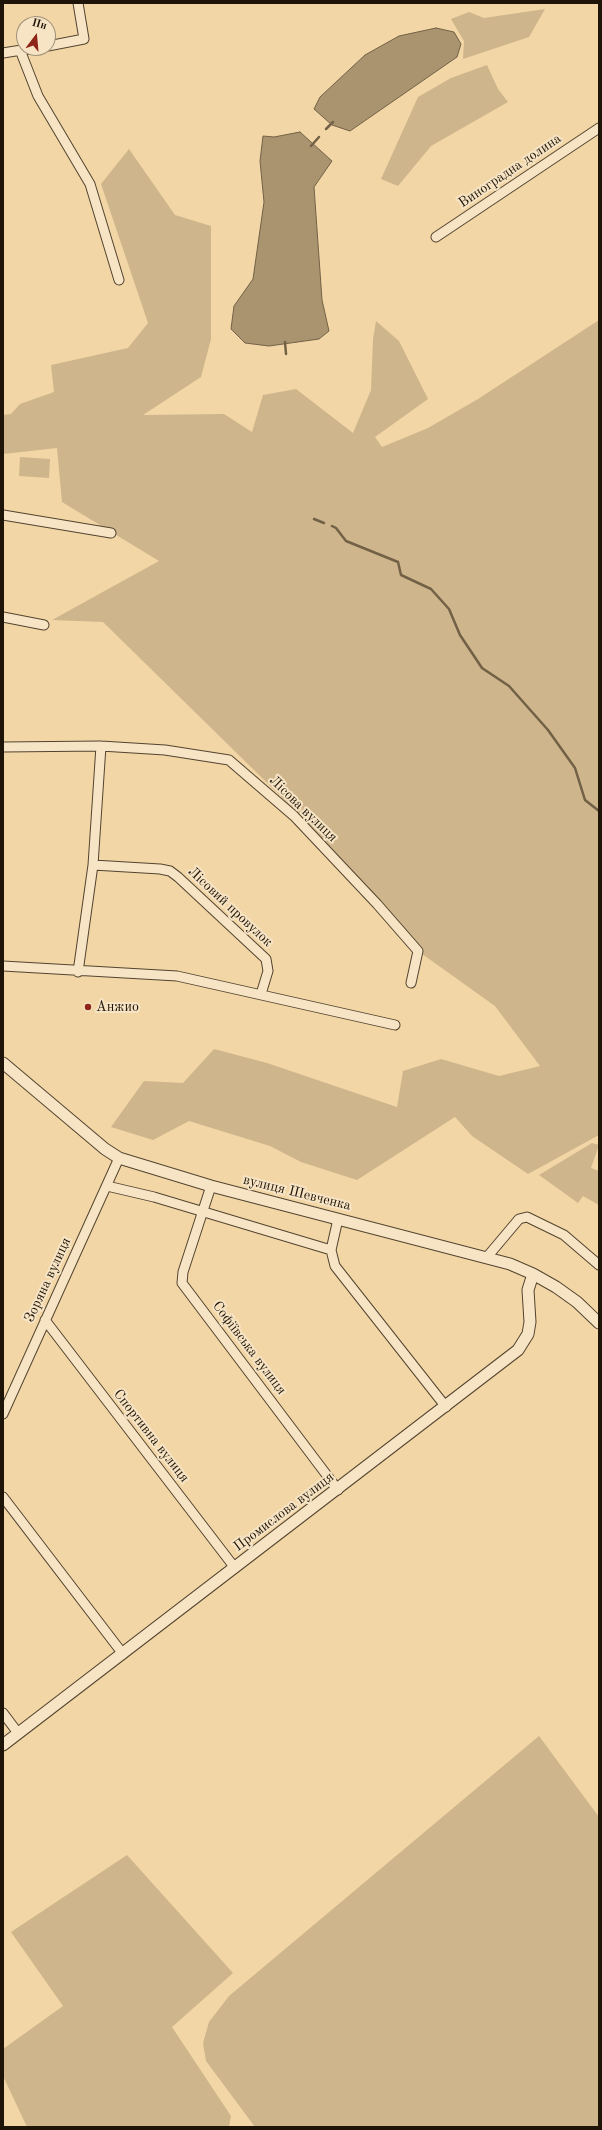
<!DOCTYPE html>
<html>
<head>
<meta charset="utf-8">
<style>
	body { margin:0 }
	#map { position:relative; width:602px; height:2130px; overflow:hidden; background:#f2d6a6; font-family:"Old Standard TT",serif }
	canvas { display:block }
	.frame { position:absolute; inset:0; border:4px solid #1e1407; pointer-events:none }
	.north { position:absolute; left:16px; top:16px; width:40px; height:40px; box-sizing:border-box; background:#f7e4c5; border:1px solid #a09179; border-radius:50%; rotate:16deg; font-size:11px; font-weight:700; line-height:16px; text-align:center; color:#1e1407 }
	.north::after { content:''; display:block; margin:auto; width:14px; height:18px; background:#8f2418; clip-path:polygon(50% 0,100% 100%,50% 72%,0 100%) }
</style>
</head>
<body>
<div id="map">
<canvas width="602" height="2130"></canvas>
<div class="frame"></div>
<div class="north">Пн</div>
</div>
<script>
const context = document.querySelector('canvas').getContext('2d');
context.lineJoin = 'round';
function fillPath(path, color) {
  context.fillStyle = color;
  context.fill(path, 'evenodd');
}
function toPath(rows) {
  const path = new Path2D();
  for (const r of rows) {
    path.moveTo(r[0], r[1]);
    for (let i = 2; i < r.length; i += 2) path.lineTo(r[i], r[i + 1]);
  }
  return path;
}
function trace(path, color, width, dash) {
  context.strokeStyle = color;
  context.lineWidth = width;
  context.lineCap = dash ? 'butt' : 'round';
  context.setLineDash(dash || []);
  context.stroke(path);
}
function label(font, color, halo, rows, align = 'center') {
  context.font = font + ' "Old Standard TT",serif';
  context.lineWidth = 4;
  context.setLineDash([]);
  context.textBaseline = 'middle';
  context.strokeStyle = halo;
  context.fillStyle = color;
  for (const [text, x, y, turn = 0] of rows) {
    context.save();
    context.translate(x, y);
    context.rotate((+turn || 0) * Math.PI / 180);
    context.textAlign = isNaN(turn) ? turn : align;
    if (halo) context.strokeText(text, 0, 0);
    context.fillText(text, 0, 0);
    context.restore();
  }
}
const green = toPath([
	[545,9,529,37,463,59,464,41,451,19,469,12,484,18],
	[487,65,498,89,508,102,431,146,398,186,381,179,418,97,451,78],
	[129,149,175,215,211,226,211,339,201,377,143,415,224,414,252,432,263,395,296,389,353,433,371,390,373,339,376,321,399,341,428,399,375,437,382,447,428,428,478,399,599,320,599,1135,528,1174,472,1136,455,1117,357,1180,301,1162,270,1146,189,1121,153,1140,111,1127,144,1081,183,1083,214,1049,267,1063,397,1107,403,1071,441,1059,499,1076,540,1066,495,1006,418,951,305,820,103,622,52,620,159,561,62,502,57,448,3,454,3,415,11,414,20,404,54,392,51,365,128,348,148,323,101,184],
	[20,457,50,459,49,478,19,476],
	[592,1143,599,1145,591,1168,599,1171,599,1205,583,1196,578,1203,539,1175],
	[539,1736,599,1817,599,2127,255,2127,206,2061,203,2043,209,2022,229,1996],
	[127,1855,233,1973,172,2027,231,2116,229,2127,27,2127,3,2076,3,2049,63,2006,11,1932]
]);
const water = toPath([
	[436,28,454,32,461,44,457,57,350,131,332,125,314,109,320,97,365,55,399,36,436,28],
	[300,132,332,161,314,187,322,300,329,331,319,339,269,346,245,343,231,329,234,306,253,279,264,202,260,161,263,136,274,137,300,132]
]);
const stream = toPath([
	[326,129,333,122],
	[311,146,319,137],
	[285,342,286,354],
	[314,519,324,523],
	[332,526,336,528,346,541,398,562,401,575,431,589,449,609,460,635,482,668,509,686,548,730,575,768,585,800,599,811]
]);
const minor = toPath([
	[48,46,84,39,78,3],
	[20,50,38,96,90,184,119,280],
	[3,53,34,48],
	[436,237,599,128],
	[3,515,111,533],
	[3,617,44,625],
	[3,747,101,746,165,750,229,760,294,816,377,904,418,951,411,983],
	[93,865,160,869,170,871,178,877,266,959,268,971,261,994],
	[3,966,177,976,395,1025],
	[78,972,93,865,101,746],
	[107,1186,154,1197,331,1250],
	[211,1186,183,1272,182,1283,338,1490],
	[338,1219,331,1250,335,1266,446,1407],
	[487,1257,519,1219,527,1217,564,1235,599,1265],
	[45,1320,235,1568],
	[3,1414,119,1158],
	[3,1497,123,1654],
	[3,1713,18,1733]
]);
const tertiary = toPath([
	[3,1063,105,1149,119,1158,211,1186,510,1264,533,1274,556,1287,577,1302,599,1323],
	[3,1745,518,1350,528,1334,530,1322,528,1290,533,1274]
]);
const markers = [
	[88,1007,4,"#8f2418"]
];
const streetNames = [
	["Виноградна долина",510,171,-34],
	["Лісова вулиця",303,809,44],
	["Лісовий провулок",230,907,43],
	["вулиця Шевченка",297,1193,14],
	["Зоряна вулиця",48,1280,-65],
	["Софіївська вулиця",249,1348,53],
	["Спортивна вулиця",151,1436,52],
	["Промислова вулиця",284,1512,-37]
];
const poiNames = [
	["Анжио",96,1007]
];
fillPath(green, '#ceb58b');
fillPath(water, '#aa9470');
trace(water, '#726146', 1);
trace(stream, '#726146', 2.5);
trace(minor, '#53442f', 11);
trace(tertiary, '#53442f', 13);
trace(minor, '#f7e4c5', 9);
trace(tertiary, '#f7e4c5', 11);
for (const [x, y, r, color] of markers) {
  const dot = new Path2D();
  dot.arc(x, y, r, 0, 2 * Math.PI);
  context.fillStyle = color;
  context.fill(dot);
  trace(dot, '#f7e4c5', 1.5);
}
label('14px', '#1e1407', '#f7e4c5', streetNames);
label('14px', '#1e1407', '#f7e4c5', poiNames, 'left');
</script>
</body>
</html>
